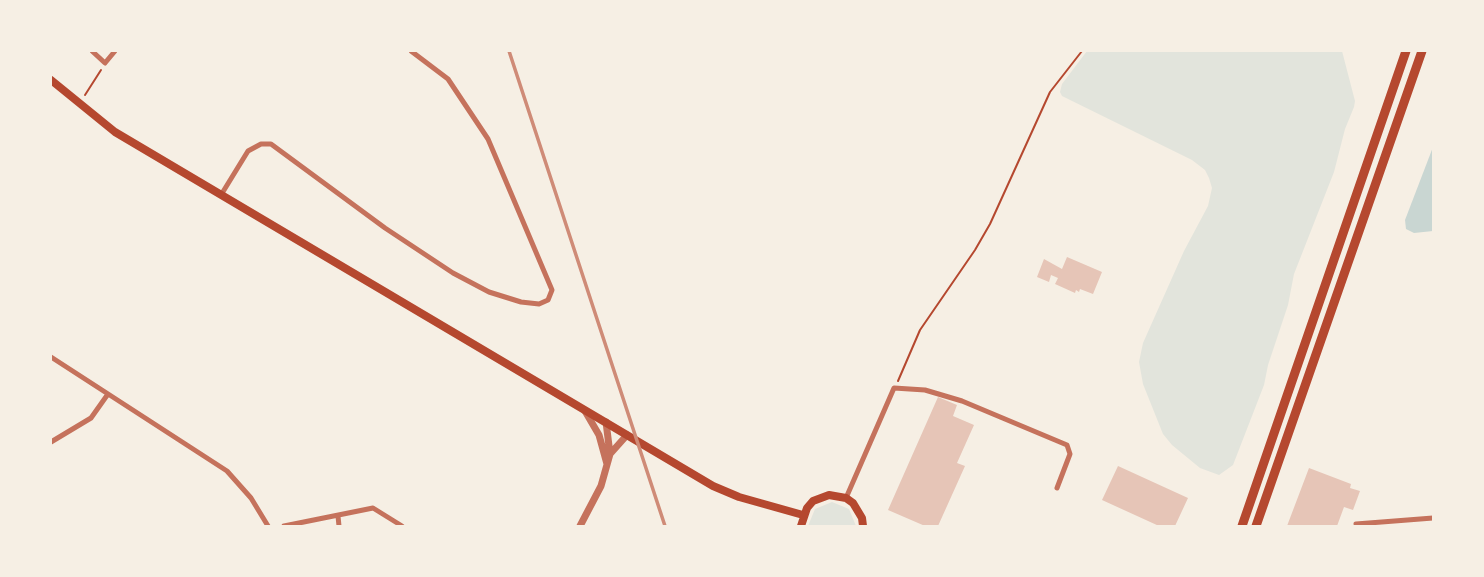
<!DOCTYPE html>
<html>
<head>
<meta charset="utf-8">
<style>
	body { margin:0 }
	#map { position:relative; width:1484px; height:577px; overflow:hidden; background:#f6efe4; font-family:"Noto Sans",sans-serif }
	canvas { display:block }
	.frame { position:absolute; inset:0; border:52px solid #f6efe4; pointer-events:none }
</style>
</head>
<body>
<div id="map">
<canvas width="1484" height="577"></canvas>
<div class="frame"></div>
</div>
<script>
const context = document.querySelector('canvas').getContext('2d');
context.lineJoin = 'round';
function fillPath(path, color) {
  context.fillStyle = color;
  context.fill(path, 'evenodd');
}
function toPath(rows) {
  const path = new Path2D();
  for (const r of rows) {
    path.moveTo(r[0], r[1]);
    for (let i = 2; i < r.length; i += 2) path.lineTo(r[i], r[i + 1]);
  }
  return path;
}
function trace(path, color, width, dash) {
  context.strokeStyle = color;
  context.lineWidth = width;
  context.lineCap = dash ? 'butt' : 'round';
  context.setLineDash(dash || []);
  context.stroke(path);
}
const green = toPath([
	[1087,51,1342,51,1355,101,1354,107,1345,129,1334,172,1294,274,1288,305,1268,365,1264,385,1233,465,1219,475,1200,468,1172,445,1163,434,1143,384,1139,362,1143,343,1184,251,1208,206,1212,188,1209,178,1205,170,1192,160,1062,96,1060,92,1062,84],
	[832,502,849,509,856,526,808,526,815,509]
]);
const water = toPath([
	[1433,147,1433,231,1414,233,1406,229,1405,220]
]);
const building = toPath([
	[1067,257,1102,272,1093,294,1080,289,1079,292,1076,290,1075,293,1055,284,1058,278,1051,275,1049,282,1037,277,1044,259,1062,269],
	[938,397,957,405,953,416,974,425,957,463,965,466,938,526,925,526,888,510],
	[1118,466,1188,498,1175,526,1159,526,1102,500],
	[1309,468,1351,484,1350,488,1360,491,1353,510,1344,507,1337,526,1287,526]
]);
const path = toPath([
	[85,95,101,70],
	[898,381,920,330,975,250,990,224,1050,92,1082,51]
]);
const minor = toPath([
	[92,51,105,63,115,51],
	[221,195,248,151,261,144,271,144,385,228,453,273,489,292,521,302,539,304,548,300,552,290,488,139,448,79,411,51],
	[51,357,227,471,251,498,268,526],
	[51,442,91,418,108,394],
	[846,498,894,388,925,390,962,401,1067,445,1070,454,1057,488],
	[338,516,339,526],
	[1356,524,1433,518],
	[284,526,373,508,402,526]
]);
const tertiary = toPath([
	[585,411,599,435,607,464],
	[606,422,610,454],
	[580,526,601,486,610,454,627,435]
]);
const secondary = toPath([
	[51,80,115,132,713,486,739,497,803,515],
	[801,526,807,508,813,501,829,495,846,498,853,503,862,518,863,526]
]);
const primary = toPath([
	[1242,526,1406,51],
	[1256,526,1422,51]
]);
const rail = toPath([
	[509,51,665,526]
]);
fillPath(green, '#e2e4dc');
fillPath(water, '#c9d6d2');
fillPath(building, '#e6c5b7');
trace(path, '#b5482f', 2);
trace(minor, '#c5725c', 5);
trace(tertiary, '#c5725c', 7);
trace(secondary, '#b5482f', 8);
trace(primary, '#b5482f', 9);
trace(rail, '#cf8b77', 3.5);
</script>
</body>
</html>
